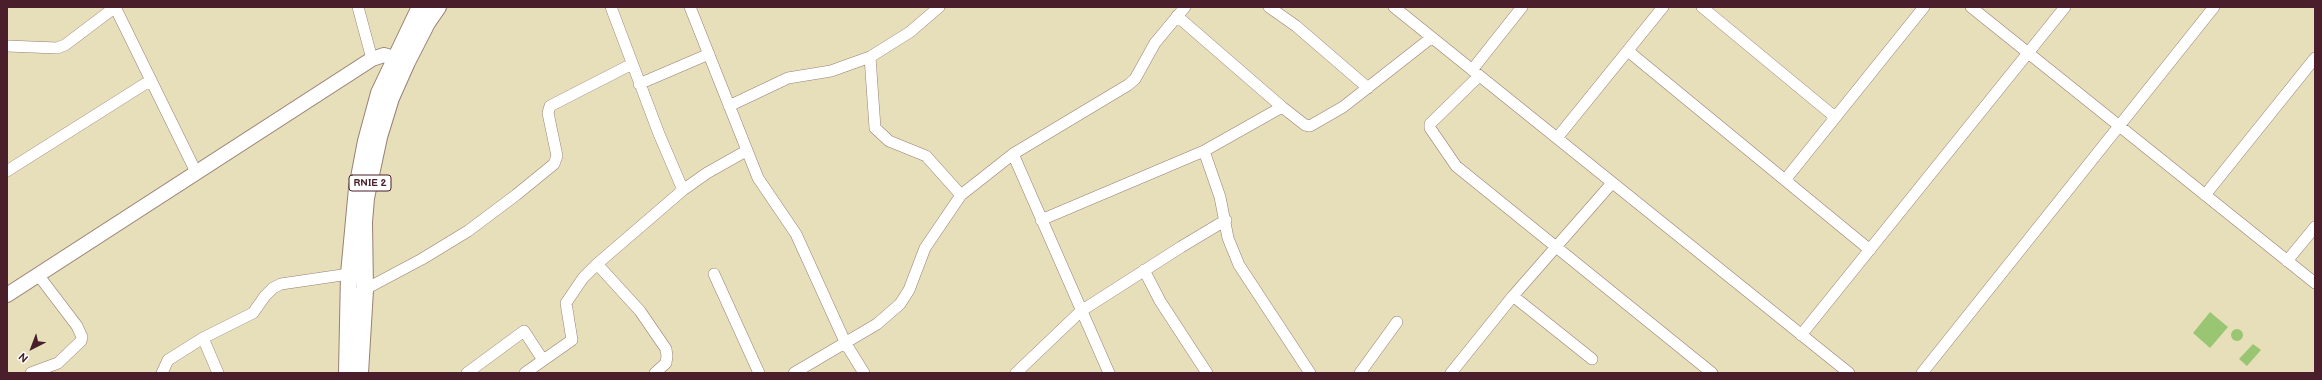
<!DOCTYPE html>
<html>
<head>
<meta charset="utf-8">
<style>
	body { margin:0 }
	#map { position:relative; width:2322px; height:380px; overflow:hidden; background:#e6dfba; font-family:"Balsamiq Sans",sans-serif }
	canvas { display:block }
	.frame { position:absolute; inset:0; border:8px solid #4a1f2b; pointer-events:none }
	.north { position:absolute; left:12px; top:328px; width:40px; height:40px; -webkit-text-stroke:3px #fff; paint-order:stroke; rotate:222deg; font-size:11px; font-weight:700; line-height:16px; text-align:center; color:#4a1f2b }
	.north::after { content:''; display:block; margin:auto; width:14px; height:18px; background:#4a1f2b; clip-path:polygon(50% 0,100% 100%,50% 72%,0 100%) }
</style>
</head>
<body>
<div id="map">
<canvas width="2322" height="380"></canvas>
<div class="frame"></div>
<div class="north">N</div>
</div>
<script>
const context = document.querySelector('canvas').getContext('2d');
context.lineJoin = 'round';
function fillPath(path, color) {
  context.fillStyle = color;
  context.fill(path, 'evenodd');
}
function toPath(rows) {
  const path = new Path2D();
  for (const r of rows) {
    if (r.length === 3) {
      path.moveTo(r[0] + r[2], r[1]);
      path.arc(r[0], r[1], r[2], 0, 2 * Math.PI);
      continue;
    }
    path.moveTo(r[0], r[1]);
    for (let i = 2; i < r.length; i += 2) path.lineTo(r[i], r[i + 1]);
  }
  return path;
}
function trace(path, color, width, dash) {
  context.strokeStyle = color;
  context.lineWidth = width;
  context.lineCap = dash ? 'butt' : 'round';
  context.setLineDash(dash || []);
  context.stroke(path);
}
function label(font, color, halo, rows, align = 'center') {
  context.font = font + ' "Balsamiq Sans",sans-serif';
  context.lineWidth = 3.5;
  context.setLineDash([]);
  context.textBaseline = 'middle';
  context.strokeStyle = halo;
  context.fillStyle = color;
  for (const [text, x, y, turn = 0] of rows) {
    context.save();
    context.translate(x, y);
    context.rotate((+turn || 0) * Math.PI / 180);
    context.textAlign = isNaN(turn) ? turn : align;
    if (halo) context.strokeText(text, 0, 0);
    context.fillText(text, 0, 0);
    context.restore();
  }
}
const green = toPath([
	[2210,312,2228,327,2210,348,2193,333],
	[2237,335,6],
	[2253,344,2261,350,2247,366,2239,359]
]);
const minor = toPath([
	[115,7,196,172],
	[358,7,372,59],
	[611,7,659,134,683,190],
	[690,7,758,178,796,234,846,344,864,373],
	[1269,7,1296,26,1368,88],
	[1394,7,1849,373],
	[1702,7,1835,117],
	[1971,7,2315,283],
	[1177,16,1282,107,1305,125,1310,126,1343,107,1431,38],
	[7,46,57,48,65,45,114,8],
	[1628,51,1870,250],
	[870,57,875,128,889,141,926,156,961,195],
	[1472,70,1522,7],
	[1479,76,1430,124,1430,128,1456,166,1712,373],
	[639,84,709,54],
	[729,106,788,78,831,71,870,57,910,32,939,7],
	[1557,138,1663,7],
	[1204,151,1282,107],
	[1013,154,1109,373],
	[7,171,151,80],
	[1785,180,1924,7],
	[2205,195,2315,58],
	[1041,220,1204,151,1220,197,1228,238,1239,265,1310,373],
	[2287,261,2315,227],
	[597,264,640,311,666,349,667,356,666,363,655,373],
	[1144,270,1160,301,1207,373],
	[714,274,759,373],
	[360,292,422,259,468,231,516,195,554,164,557,156,548,113,550,106,632,64],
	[1513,296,1592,359],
	[1801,335,2065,7],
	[203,338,253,313,265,296,273,288,281,284,349,274],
	[31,373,58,363,81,341,82,337,77,326,39,276],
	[162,373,168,360,203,338,218,373],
	[467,373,524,331,543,360],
	[525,373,572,340,566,303,583,278,597,264,683,190,707,173,746,151],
	[794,373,877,324,900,304,909,290,925,248,961,195,1013,154,1128,85,1135,79,1155,43,1185,7],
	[1016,373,1081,311,1181,247,1226,220],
	[1360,373,1397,322],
	[1451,373,1513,296,1612,183],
	[1922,373,2214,7]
]);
const major = toPath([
	[7,295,372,59,384,55,406,62]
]);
const highway = toPath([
	[347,373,349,274,357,188,366,141,379,93,420,7],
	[360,373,365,290,364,222,366,198,379,137,391,98,407,62,427,23,438,7]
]);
const shields = [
	[370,183,42]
];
const shieldNames = [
	["RNIE 2",370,183]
];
fillPath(green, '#9ac674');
trace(minor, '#987f72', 12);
trace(major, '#987f72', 16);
trace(highway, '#987f72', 18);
trace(minor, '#fff', 11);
trace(major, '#fff', 14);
trace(highway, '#fff', 16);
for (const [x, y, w] of shields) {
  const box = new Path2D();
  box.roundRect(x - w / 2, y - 8, w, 16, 3);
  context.fillStyle = '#fff';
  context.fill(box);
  trace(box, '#4a1f2b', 1);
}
label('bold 10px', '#4a1f2b', null, shieldNames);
</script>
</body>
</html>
